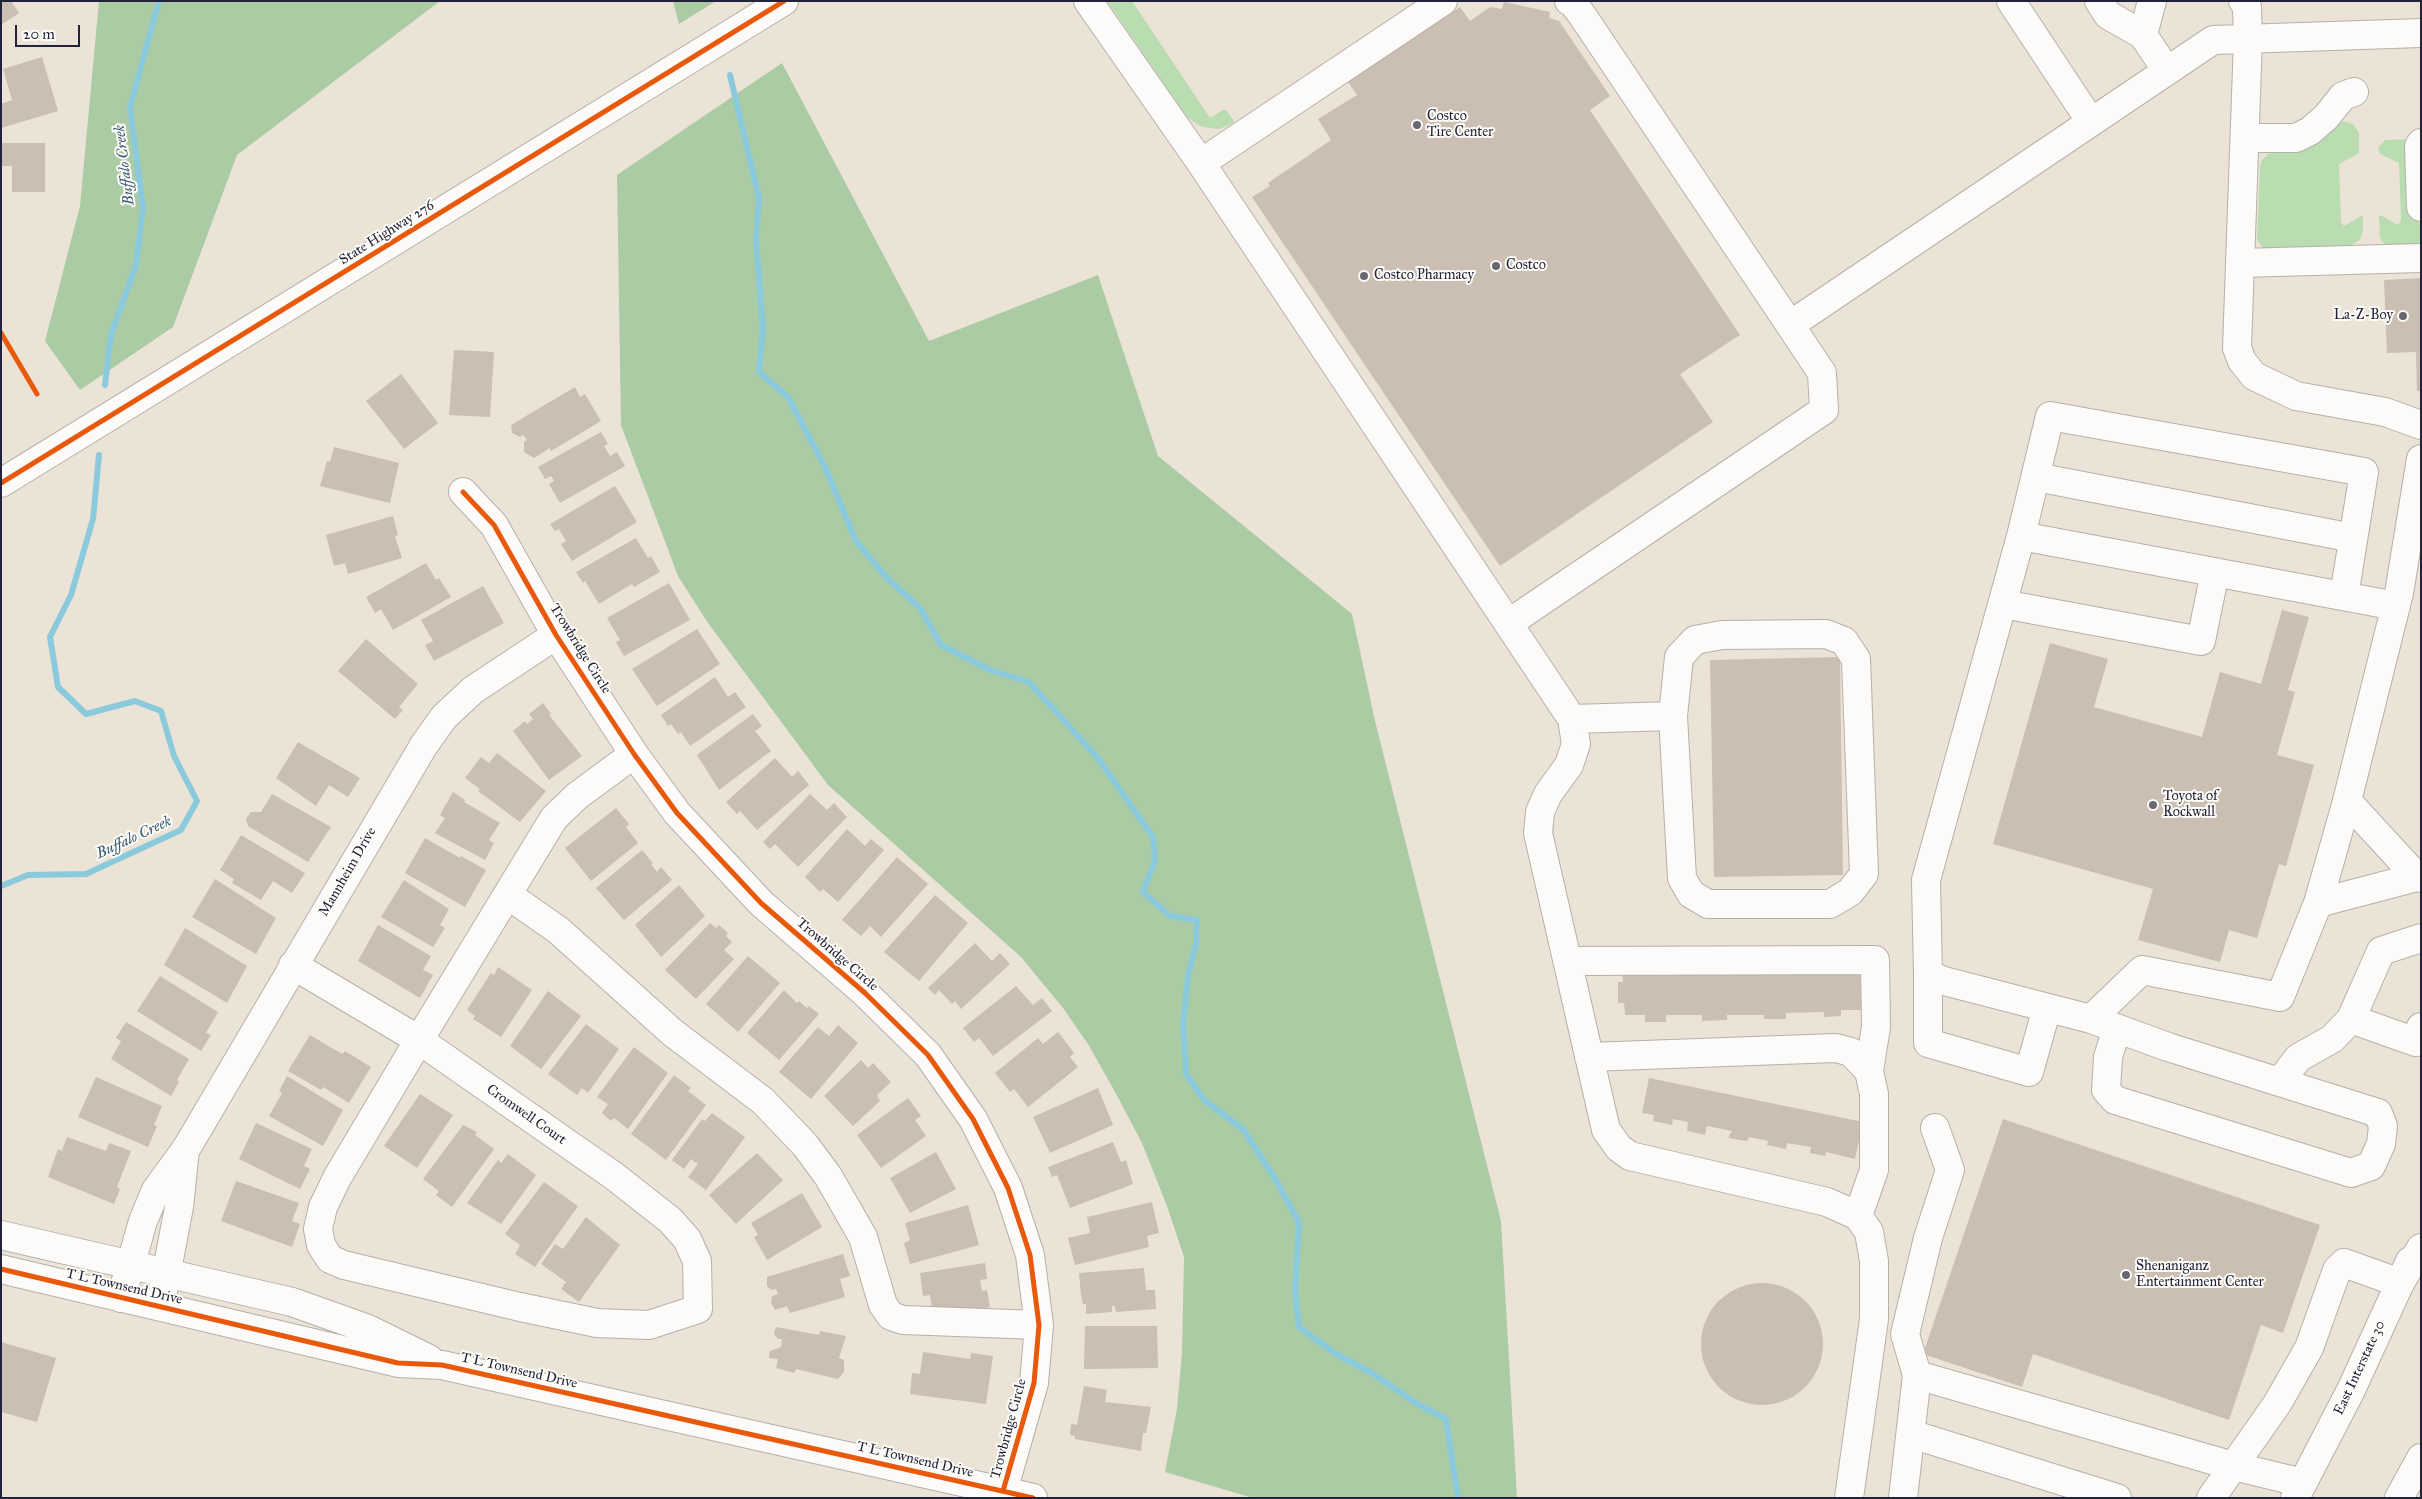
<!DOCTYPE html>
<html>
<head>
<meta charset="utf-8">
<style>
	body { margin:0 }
	#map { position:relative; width:2422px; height:1499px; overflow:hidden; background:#ebe3d6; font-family:"IM FELL Great Primer",serif }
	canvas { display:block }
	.frame { position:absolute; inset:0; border:2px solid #22223b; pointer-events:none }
	.scale { position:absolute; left:15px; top:25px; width:65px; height:22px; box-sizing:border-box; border:2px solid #22223b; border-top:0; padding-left:6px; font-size:15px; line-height:18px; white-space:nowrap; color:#22223b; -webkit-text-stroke:4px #fdfcf7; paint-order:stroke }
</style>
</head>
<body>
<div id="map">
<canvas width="2422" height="1499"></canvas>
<div class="frame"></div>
<div class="scale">20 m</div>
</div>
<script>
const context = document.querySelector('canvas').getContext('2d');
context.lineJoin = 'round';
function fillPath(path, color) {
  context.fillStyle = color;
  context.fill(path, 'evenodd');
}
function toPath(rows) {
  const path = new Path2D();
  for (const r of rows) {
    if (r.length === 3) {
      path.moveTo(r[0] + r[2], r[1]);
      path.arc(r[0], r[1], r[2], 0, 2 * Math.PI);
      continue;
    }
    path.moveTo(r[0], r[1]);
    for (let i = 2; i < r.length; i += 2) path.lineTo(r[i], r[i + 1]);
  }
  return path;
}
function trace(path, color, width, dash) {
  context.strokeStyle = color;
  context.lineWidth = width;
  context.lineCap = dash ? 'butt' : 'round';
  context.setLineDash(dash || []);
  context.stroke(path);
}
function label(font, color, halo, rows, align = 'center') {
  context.font = font + ' "IM FELL Great Primer",serif';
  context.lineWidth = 4;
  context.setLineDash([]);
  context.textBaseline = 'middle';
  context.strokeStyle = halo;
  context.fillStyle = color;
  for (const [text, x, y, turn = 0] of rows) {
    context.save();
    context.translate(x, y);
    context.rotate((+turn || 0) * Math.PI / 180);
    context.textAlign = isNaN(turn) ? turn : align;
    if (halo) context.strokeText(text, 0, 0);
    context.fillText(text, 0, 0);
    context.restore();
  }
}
const green = toPath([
	[1107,1,1132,1,1210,118,1223,110,1226,110,1234,121,1233,123,1219,129,1209,128,1200,126,1187,117],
	[2343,121,2353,124,2359,133,2359,153,2339,164,2341,222,2344,226,2361,216,2363,217,2363,230,2360,240,2348,247,2264,249,2257,240,2260,167,2262,160,2268,154,2278,151,2307,148,2321,141],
	[2411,139,2417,218,2421,223,2421,245,2386,246,2380,238,2379,217,2380,215,2398,225,2401,220,2399,163,2380,154,2378,148,2385,140]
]);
const forest = toPath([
	[99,1,440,1,237,155,173,327,80,390,45,341,80,206],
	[673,1,716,1,679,24],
	[782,63,929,341,1098,275,1158,456,1352,614,1375,721,1501,1221,1517,1498,1253,1498,1165,1472,1177,1409,1182,1353,1184,1257,1167,1206,1142,1143,1114,1090,1088,1044,1063,1008,1021,957,828,785,708,623,678,576,621,425,617,175]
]);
const stream = toPath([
	[730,75,759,198,756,241,763,329,759,372,788,397,825,467,856,541,887,578,920,608,941,645,990,670,1029,682,1097,757,1153,837,1155,860,1143,892,1170,916,1197,920,1196,944,1188,975,1183,1024,1186,1074,1204,1100,1243,1129,1274,1177,1299,1222,1295,1292,1299,1327,1336,1354,1372,1373,1416,1403,1446,1419,1458,1498],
	[105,385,111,335,136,265,143,208,130,107,159,1],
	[1,886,28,875,86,874,181,830,197,801,174,756,161,711,135,701,86,714,58,687,50,637,71,595,93,519,99,455]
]);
const building = toPath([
	[1,1,11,1,19,13,1,25],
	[1504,2,1550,12,1549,18,1559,21,1610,96,1590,110,1740,335,1680,374,1713,422,1500,566,1252,197,1270,186,1268,183,1331,140,1318,119,1357,95,1348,82,1460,7,1470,21,1490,7,1502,9],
	[42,57,58,111,1,128,1,104,12,100,3,69],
	[1,143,45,143,45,192,12,192,12,166,1,166],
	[2421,278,2421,391,2417,391,2416,352,2387,353,2384,280],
	[454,350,494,352,490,417,449,415],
	[401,374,438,423,404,449,366,401],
	[575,387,580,397,585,394,601,421,551,451,550,448,534,458,524,452,524,442,527,440,523,435,520,437,512,433,511,425],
	[601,432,608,444,604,446,610,456,617,452,625,466,560,503,549,484,554,481,551,476,545,479,538,467],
	[334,447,399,463,390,503,320,486,327,461,330,462],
	[615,486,637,522,572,561,561,544,566,541,559,529,555,531,550,524],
	[393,516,398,535,395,536,402,558,348,574,345,563,334,566,326,535],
	[636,538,648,558,651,556,660,572,634,587,632,584,599,604,585,581,583,583,576,572],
	[426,563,436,580,439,578,451,597,393,630,381,609,375,613,366,597],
	[669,583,690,620,624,656,616,642,620,640,607,618],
	[483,586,504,623,434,661,425,645,433,641,421,620],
	[2282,610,2309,617,2288,690,2295,692,2277,755,2314,765,2286,866,2279,864,2257,938,2229,930,2220,962,2138,940,2153,889,1993,844,2050,643,2108,659,2094,707,2202,737,2220,672,2261,684],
	[697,629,720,664,657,706,632,669],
	[366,639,418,684,399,707,403,710,395,719,338,671],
	[1840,657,1843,875,1714,877,1710,660],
	[715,677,728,697,735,692,746,707,690,746,681,732,678,734,671,724,668,726,661,715],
	[543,703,551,714,549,715,582,756,549,780,513,731,525,721,527,724,533,719,529,714],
	[753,714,762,726,755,731,771,751,719,790,697,755],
	[298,742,360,778,348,797,329,785,316,806,276,778],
	[497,753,546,791,520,822,478,791,480,789,465,778,481,757,489,763],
	[775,758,792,777,798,771,809,785,757,830,740,811,737,814,726,802],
	[453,792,465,800,464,802,500,823,489,840,494,843,485,860,435,833,445,818,440,815],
	[272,794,331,827,308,862,248,826,246,819,251,812,261,812],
	[810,794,827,810,834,803,847,817,798,867,775,844,770,849,763,842],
	[616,808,629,824,626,827,638,843,591,881,565,848],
	[847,829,865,846,871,839,884,850,838,902,823,889,820,892,805,877],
	[241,835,305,873,292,893,273,881,261,900,232,883,234,879,220,870],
	[425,838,460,858,461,856,486,870,465,907,405,873],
	[642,850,653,863,651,864,657,872,661,867,672,880,624,920,596,888],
	[897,857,928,884,881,937,870,926,861,936,842,920],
	[215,879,276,918,256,954,192,917],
	[404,880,449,909,440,925,445,928,433,947,381,917],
	[679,885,705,916,661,957,635,925],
	[935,895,968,923,919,981,884,952],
	[710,923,716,928,719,925,728,933,726,936,732,942,724,950,734,959,696,999,665,970],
	[378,925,431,956,423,970,433,975,420,998,358,961],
	[185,928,247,966,227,1003,164,965],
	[975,943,992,961,1000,953,1010,964,961,1009,955,1001,952,1004,939,990,935,995,928,988],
	[748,956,780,983,738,1032,706,1004],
	[498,967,532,990,501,1037,473,1019,475,1016,467,1010,491,973,494,975],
	[1860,969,1861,1010,1841,1010,1841,1016,1824,1017,1824,1012,1786,1013,1786,1019,1764,1019,1764,1015,1727,1015,1727,1020,1702,1021,1702,1015,1666,1015,1666,1022,1645,1022,1645,1015,1625,1015,1624,1003,1618,1003,1618,982,1623,982,1622,972],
	[160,976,218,1012,206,1033,211,1035,201,1051,137,1011],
	[1016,986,1033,1005,1042,998,1052,1011,993,1056,979,1038,974,1042,963,1028],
	[784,990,797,1003,799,1001,807,1008,809,1006,819,1014,779,1060,747,1033],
	[548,991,581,1016,541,1069,510,1046],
	[126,1022,189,1059,177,1080,179,1082,171,1096,111,1059,121,1041,116,1038],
	[586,1024,619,1049,588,1093,582,1088,577,1095,548,1074],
	[838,1025,858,1043,811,1099,779,1072,818,1027,829,1036],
	[1058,1032,1074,1053,1070,1057,1078,1067,1028,1107,1014,1089,1010,1092,995,1073,1038,1038,1043,1044],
	[310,1035,342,1054,345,1051,371,1067,349,1103,323,1087,321,1090,288,1071],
	[634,1047,668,1073,628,1129,614,1118,611,1121,602,1113,608,1104,597,1097],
	[861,1060,868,1068,873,1063,891,1082,877,1095,880,1101,853,1126,824,1096],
	[674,1075,691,1088,688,1091,706,1105,666,1160,631,1134],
	[287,1076,343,1110,323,1146,269,1116,282,1093,279,1091],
	[96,1077,162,1106,154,1125,157,1126,148,1147,78,1117],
	[1649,1078,1863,1122,1855,1159,1826,1152,1825,1156,1810,1153,1811,1147,1787,1143,1786,1149,1767,1145,1768,1141,1749,1137,1747,1141,1728,1138,1732,1131,1707,1126,1705,1135,1687,1131,1688,1122,1673,1119,1672,1125,1653,1121,1654,1115,1642,1113],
	[1098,1088,1113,1125,1050,1153,1033,1117],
	[420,1094,453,1115,417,1168,384,1146],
	[908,1098,921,1116,915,1120,926,1136,881,1168,857,1135],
	[712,1113,745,1137,706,1190,688,1177,698,1164,691,1159,684,1169,672,1160,702,1119,705,1121],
	[2003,1119,2320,1225,2283,1333,2261,1325,2229,1420,2033,1354,2022,1387,1923,1354],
	[256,1123,312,1149,304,1166,310,1169,300,1189,239,1159],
	[463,1125,477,1132,475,1135,494,1149,452,1207,436,1195,439,1191,423,1179],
	[67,1137,106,1151,109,1143,131,1151,117,1187,120,1189,114,1204,48,1177,58,1149,62,1151],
	[1113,1142,1121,1162,1126,1160,1133,1184,1070,1208,1057,1175,1052,1177,1048,1167],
	[936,1152,956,1189,910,1213,890,1178],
	[757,1153,783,1180,736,1224,709,1195],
	[508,1154,536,1175,501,1224,467,1203,498,1160,501,1163],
	[236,1181,299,1203,292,1221,300,1224,292,1247,221,1221],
	[544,1182,578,1206,535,1267,515,1254,520,1245,505,1234],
	[802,1193,822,1227,767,1260,754,1237,758,1235,751,1223],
	[1152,1202,1159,1233,1147,1236,1149,1247,1075,1265,1068,1238,1090,1233,1087,1217],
	[968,1205,979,1245,910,1264,904,1243,910,1240,905,1223],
	[586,1217,620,1245,579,1302,561,1289,566,1282,541,1264,555,1244,563,1249],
	[843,1254,850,1276,840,1279,845,1297,790,1313,787,1306,775,1310,771,1303,772,1296,778,1294,776,1289,771,1290,767,1286,767,1277],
	[985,1263,987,1279,980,1280,982,1291,987,1290,990,1307,933,1316,930,1295,923,1296,920,1273],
	[1144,1268,1146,1290,1155,1290,1156,1309,1116,1312,1115,1306,1112,1306,1112,1312,1086,1314,1086,1304,1083,1304,1081,1295,1079,1273],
	[1762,1344,61],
	[1085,1326,1157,1326,1158,1368,1084,1369],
	[776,1327,819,1335,820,1331,846,1336,839,1358,844,1360,844,1372,838,1379,796,1369,794,1373,776,1368,778,1359,769,1358,770,1351,781,1347,782,1339,778,1339,774,1334],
	[1,1342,56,1358,37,1422,1,1412],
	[923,1352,970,1359,971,1353,993,1356,986,1404,910,1394,912,1373,920,1374],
	[1084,1386,1107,1390,1105,1402,1151,1407,1146,1433,1143,1433,1141,1451,1075,1439,1075,1436,1070,1435,1071,1424,1077,1425]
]);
const minor = toPath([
	[1088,1,1201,163,1572,719,1576,744,1569,765,1548,794,1540,812,1538,833,1606,1130,1619,1148,1630,1156,1827,1202,1858,1216,1869,1232,1874,1261,1874,1319,1849,1498],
	[1569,1,1572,2,1582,15,1790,325],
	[2011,1,2091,122],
	[2099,1,2108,15,2143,35],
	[2152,1,2143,35,2167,71],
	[2243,1,2247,7,2248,39,2237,348,2242,361,2254,376,2296,396,2385,412,2421,425],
	[2246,138,2296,138,2310,131,2326,117,2343,96,2354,92],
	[2421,143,2419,146,2421,207],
	[1201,163,1443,1],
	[2241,263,2421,258],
	[2421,459,2399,593,2347,801,2417,877,2421,878],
	[2036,477,2353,538],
	[1,483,784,1],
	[463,492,494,525,556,635,634,754,677,813,761,903,865,993,928,1055,973,1119,1008,1188,1030,1255,1039,1325,1034,1383,1003,1491],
	[2021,536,2050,416,2364,472,2344,596],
	[2003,604,2201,641,2215,572],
	[2396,606,2021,536,1926,880,1928,974,1944,981,2091,1019,2142,970,2280,997,2318,903,2417,877],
	[1509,623,1824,410,1822,373,1790,325,2213,40,2421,33],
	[1572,719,1673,716,1682,878,1691,894,1708,904,1830,904,1850,892,1864,874,1856,659,1844,641,1826,634,1722,635,1695,640,1679,657,1673,716],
	[508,895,558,930,673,1033,763,1101,805,1145,828,1176,863,1237,883,1305,891,1316,903,1320,1039,1325],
	[2318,903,2347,801],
	[1568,961,1875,960,1876,1027,1869,1071],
	[293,965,419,1040,614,1176,670,1220,687,1239,697,1261,698,1309,649,1325,597,1323,520,1307,344,1265,330,1259,321,1245,318,1229,323,1207,337,1178,419,1040,554,818,577,796,634,754],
	[1928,974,1928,1043,2029,1072,2047,1008],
	[2091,1019,2168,1047,2378,1113,2383,1126,2381,1144,2371,1166,2351,1173,2115,1100,2106,1090,2108,1057,2117,1029],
	[2351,1019,2416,1042,2421,1027],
	[1589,1057,1836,1048,1851,1052,1869,1071,1874,1094,1874,1170,1858,1216],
	[2280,1082,2298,1058,2332,1039,2351,1019,2381,951,2421,938],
	[1,1235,292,1302,368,1329,429,1359],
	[1,1269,398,1363,442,1365,1033,1498],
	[163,1291,179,1207,185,1150],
	[121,1298,143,1221,156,1190,186,1149,424,745,444,717,473,690,556,635],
	[1917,1375,1905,1334,1928,1238,1950,1170,1935,1128],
	[1911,1434,2117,1498],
	[1903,1498,1917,1375,2233,1466,2303,1483],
	[2211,1498,2277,1404,2309,1348,2337,1270,2344,1263,2400,1283]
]);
const major = toPath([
	[2295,1498,2351,1390,2410,1261]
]);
const highway = toPath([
	[2400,1283,2421,1248],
	[2399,1498,2421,1458]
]);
const cycleway = toPath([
	[1,333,37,394],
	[1,483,784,1],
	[463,492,494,525,556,635,634,754,677,813,761,903,865,993,928,1055,973,1119,1008,1188,1030,1255,1039,1325,1034,1383,1003,1491],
	[1,1269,398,1363,442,1365,1033,1498]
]);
const markers = [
	[1417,125,5,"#686671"],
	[1496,266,5,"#686671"],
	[1364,276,5,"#686671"],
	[2403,316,5,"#686671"],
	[2153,805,5,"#686671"],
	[2126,1275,5,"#686671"]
];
const poiNames = [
	["Costco",1427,117],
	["Tire Center",1427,133],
	["Costco",1506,266],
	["Costco Pharmacy",1374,276],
	["La-Z-Boy",2393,316,"right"],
	["Toyota of",2163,797],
	["Rockwall",2163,813],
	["Shenaniganz",2136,1267],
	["Entertainment Center",2136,1283]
];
const streetNames = [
	["State Highway 276",387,233,-32],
	["Trowbridge Circle",580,649,58],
	["Mannheim Drive",348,872,-60],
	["Trowbridge Circle",837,955,41],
	["Cromwell Court",526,1115,35],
	["T L Townsend Drive",124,1287,13],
	["East Interstate 30",2360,1368,-65],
	["T L Townsend Drive",519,1371,13],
	["Trowbridge Circle",1009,1429,-75],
	["T L Townsend Drive",915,1460,13]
];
const waterNames = [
	["Buffalo Creek",125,165,-97],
	["Buffalo Creek",134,838,-25]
];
fillPath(green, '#b9dcb1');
fillPath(forest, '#aacba4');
trace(stream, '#8bcadd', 6);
fillPath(building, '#cbbeb2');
trace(minor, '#b5b0aa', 30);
trace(major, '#b5b0aa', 30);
trace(highway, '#b5b0aa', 30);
trace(minor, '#fcfbf9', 28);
trace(major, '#fcfbf9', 28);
trace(highway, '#fcfbf9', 28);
trace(cycleway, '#e8590c', 5);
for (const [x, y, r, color] of markers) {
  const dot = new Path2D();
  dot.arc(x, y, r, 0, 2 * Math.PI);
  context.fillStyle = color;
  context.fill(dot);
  trace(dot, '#fdfcf7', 2);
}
label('14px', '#22223b', '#fdfcf7', poiNames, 'left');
label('14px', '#22223b', '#fdfcf7', streetNames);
label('italic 15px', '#385975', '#fdfcf7', waterNames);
</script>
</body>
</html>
